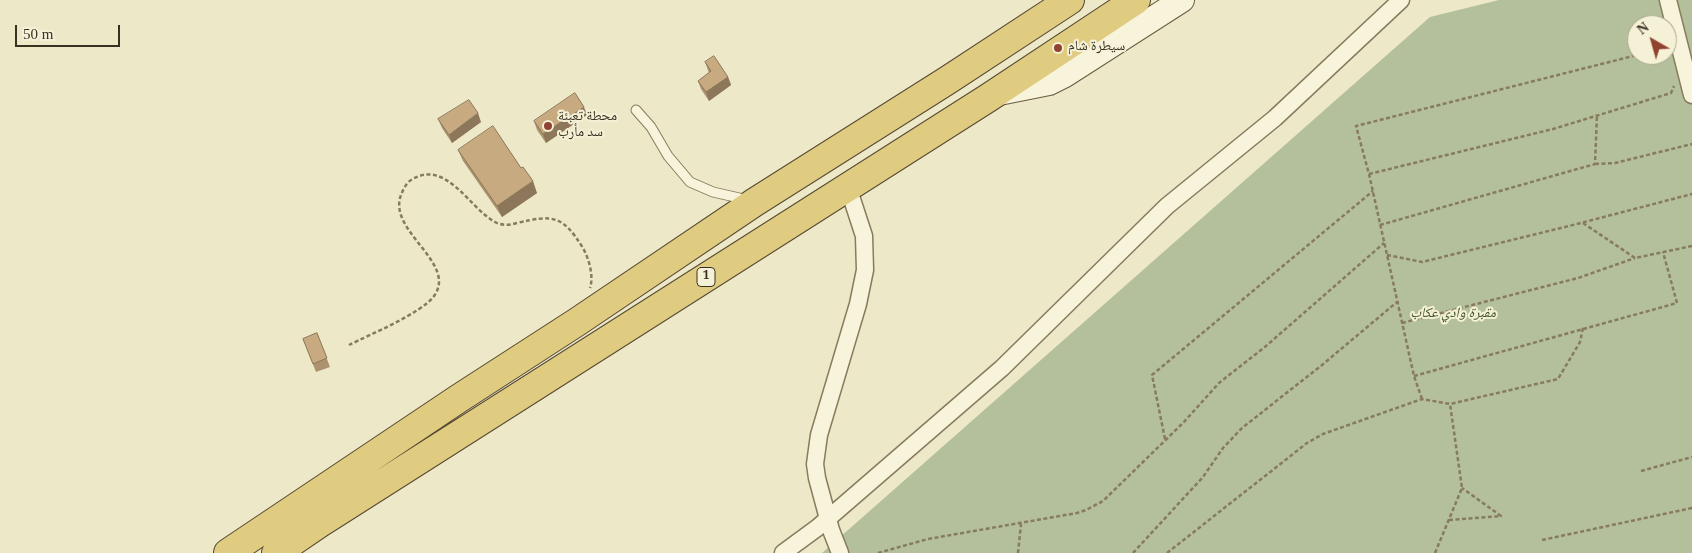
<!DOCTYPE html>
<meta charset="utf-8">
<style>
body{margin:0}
#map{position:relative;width:1692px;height:553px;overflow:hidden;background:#ece8c8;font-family:Georgia,serif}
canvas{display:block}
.north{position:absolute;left:1627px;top:15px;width:50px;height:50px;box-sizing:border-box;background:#f4f1d7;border:1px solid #a9a48e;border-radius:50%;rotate:322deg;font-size:14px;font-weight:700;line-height:20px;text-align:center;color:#383021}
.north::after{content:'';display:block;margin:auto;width:18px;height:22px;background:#924231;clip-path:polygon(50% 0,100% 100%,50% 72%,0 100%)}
.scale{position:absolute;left:15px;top:25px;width:105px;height:22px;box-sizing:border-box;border:2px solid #383021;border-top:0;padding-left:6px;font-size:15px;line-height:18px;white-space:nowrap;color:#383021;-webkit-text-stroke:4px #f4f1d7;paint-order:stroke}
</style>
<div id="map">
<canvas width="1692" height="553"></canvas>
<div class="north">N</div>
<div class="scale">50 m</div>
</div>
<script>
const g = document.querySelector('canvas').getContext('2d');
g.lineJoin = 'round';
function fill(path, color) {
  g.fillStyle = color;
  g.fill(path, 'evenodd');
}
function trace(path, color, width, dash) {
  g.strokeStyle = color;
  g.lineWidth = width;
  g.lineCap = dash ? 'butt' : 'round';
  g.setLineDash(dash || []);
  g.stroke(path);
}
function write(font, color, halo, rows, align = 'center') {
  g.font = font + ' Georgia,"Noto Naskh Arabic",serif';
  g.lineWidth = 4;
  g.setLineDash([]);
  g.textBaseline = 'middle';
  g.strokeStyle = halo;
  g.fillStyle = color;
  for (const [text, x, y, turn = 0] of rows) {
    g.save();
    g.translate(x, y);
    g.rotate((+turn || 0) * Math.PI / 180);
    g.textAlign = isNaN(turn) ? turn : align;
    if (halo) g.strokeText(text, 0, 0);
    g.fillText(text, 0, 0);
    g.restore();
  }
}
const cemetery = new Path2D(`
 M 1499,0 L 1692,0 L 1692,553 L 822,553 L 1430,17 ZM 1637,25 L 1667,25 L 1667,55 L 1637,55 Z`);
const path = new Path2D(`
 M 1595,164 L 1615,163 L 1692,144
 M 1369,174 L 1553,129 L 1671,93 L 1674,86
 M 1583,223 L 1635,258 L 1692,246
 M 1380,225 L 1595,164 L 1597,115
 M 1387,255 L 1422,262 L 1569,226 L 1692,194
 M 1402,323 L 1578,278 L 1635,258
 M 349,345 C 369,335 422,313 434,296 C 458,263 387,231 401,195 C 403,190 406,183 411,180 C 446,158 469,208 495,222 C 502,226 510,225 517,223 C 554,214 563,216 583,248 C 589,259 594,276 590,288
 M 1414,376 L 1677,303 L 1663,252
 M 1422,399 L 1414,376 L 1369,174 L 1356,126 L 1637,55
 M 1165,439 L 1152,375 L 1373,191
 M 1641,471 L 1692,457
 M 1449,520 L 1501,516 L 1462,488
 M 1542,540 L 1692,508
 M 878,553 L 928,539 L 1077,513 L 1086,510 L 1103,501 L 1183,423 L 1219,383 L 1266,346 L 1384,243
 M 1018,553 L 1021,524
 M 1133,553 L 1203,477 L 1223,448 L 1242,428 L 1322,365 L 1397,302
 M 1167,553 L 1307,443 L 1323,434 L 1422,399 L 1450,404 L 1558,379 L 1580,342 L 1583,328
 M 1435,553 L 1462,488 L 1450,404`);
const service = new Path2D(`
 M 636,110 L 651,127 L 668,156 L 690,182 L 713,192 L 748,200`);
const minor = new Path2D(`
 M 1668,0 L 1692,95
 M 783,553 L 817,528 L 1002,368 L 1167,206 L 1275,118 L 1401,0
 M 840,553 L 831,530 L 817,478 L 815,464 L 819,435 L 858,304 L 865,270 L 864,236 L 848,187`);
const secondary = new Path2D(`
 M 999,93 L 1049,83 L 1065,75 L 1182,0`);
const trunk = new Path2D(`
 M 228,553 L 458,399 L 577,322 L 755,202 L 948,80 L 1070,0
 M 276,553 L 320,523 L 988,98 L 1136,0`);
const wall = new Path2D(`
 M 705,62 L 728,77 L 731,85 L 709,101 L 701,89 L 698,81 L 709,73 Z
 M 587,115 L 546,143 L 537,130 L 534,121 Z
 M 438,119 L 481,122 L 452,143 L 442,128 Z
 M 458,150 L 537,193 L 502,217 L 463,161 Z
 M 317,333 L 330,367 L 316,372 L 303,339 Z`);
const shadedWall = new Path2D(`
 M 728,77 L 731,85 L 709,101 L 706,92 Z
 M 584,107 L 587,115 L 546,143 L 543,134 Z
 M 478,113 L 481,122 L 452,143 L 449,135 Z
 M 533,181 L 537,193 L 502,217 L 497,206 Z`);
const building = new Path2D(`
 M 714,56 L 728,77 L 706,92 L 698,81 L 711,71 L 705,62 Z
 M 575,93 L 584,107 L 543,134 L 534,121 Z
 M 469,100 L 478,113 L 449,135 L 438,119 Z
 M 493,126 L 521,168 L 523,167 L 533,181 L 497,206 L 458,150 Z
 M 317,333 L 327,358 L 313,364 L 303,339 Z`);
const markers = [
 [1058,48,5,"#924231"],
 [548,126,5,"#924231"]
];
const shields = [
 [706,277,18]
];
const shieldNames = [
 ["1",706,277]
];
const poiNames = [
 ["سيطرة شام",1068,48],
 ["محطة تعبئة",558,118],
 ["سد مأرب",558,134]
];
const parkNames = [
 ["مقبرة وادي عكاب",1453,315]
];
fill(cemetery, '#b4bf9b');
trace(service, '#877b5e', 11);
trace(minor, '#877b5e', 19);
trace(secondary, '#695c41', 26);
trace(trunk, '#554832', 30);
trace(path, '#877b5e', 2.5, [4, 2.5]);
trace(service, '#f7f4db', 9);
trace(minor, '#f7f4db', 16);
trace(secondary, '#f7f4db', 24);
trace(trunk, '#e0cc81', 28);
fill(wall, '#ac926e');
fill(shadedWall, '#8c775a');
fill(building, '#c8aa80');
trace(building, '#8c775a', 1);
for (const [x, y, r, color] of markers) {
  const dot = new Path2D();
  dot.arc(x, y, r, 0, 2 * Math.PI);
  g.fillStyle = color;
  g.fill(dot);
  trace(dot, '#f4f1d7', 2);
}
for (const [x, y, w] of shields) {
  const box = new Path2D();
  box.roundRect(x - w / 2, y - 9.5, w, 19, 4);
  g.fillStyle = '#f4f1d7';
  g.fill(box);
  trace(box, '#383021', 1);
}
write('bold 12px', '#383021', null, shieldNames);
write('14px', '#383021', '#f4f1d7', poiNames, 'left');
write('italic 14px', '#415328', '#f4f1d7', parkNames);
</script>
